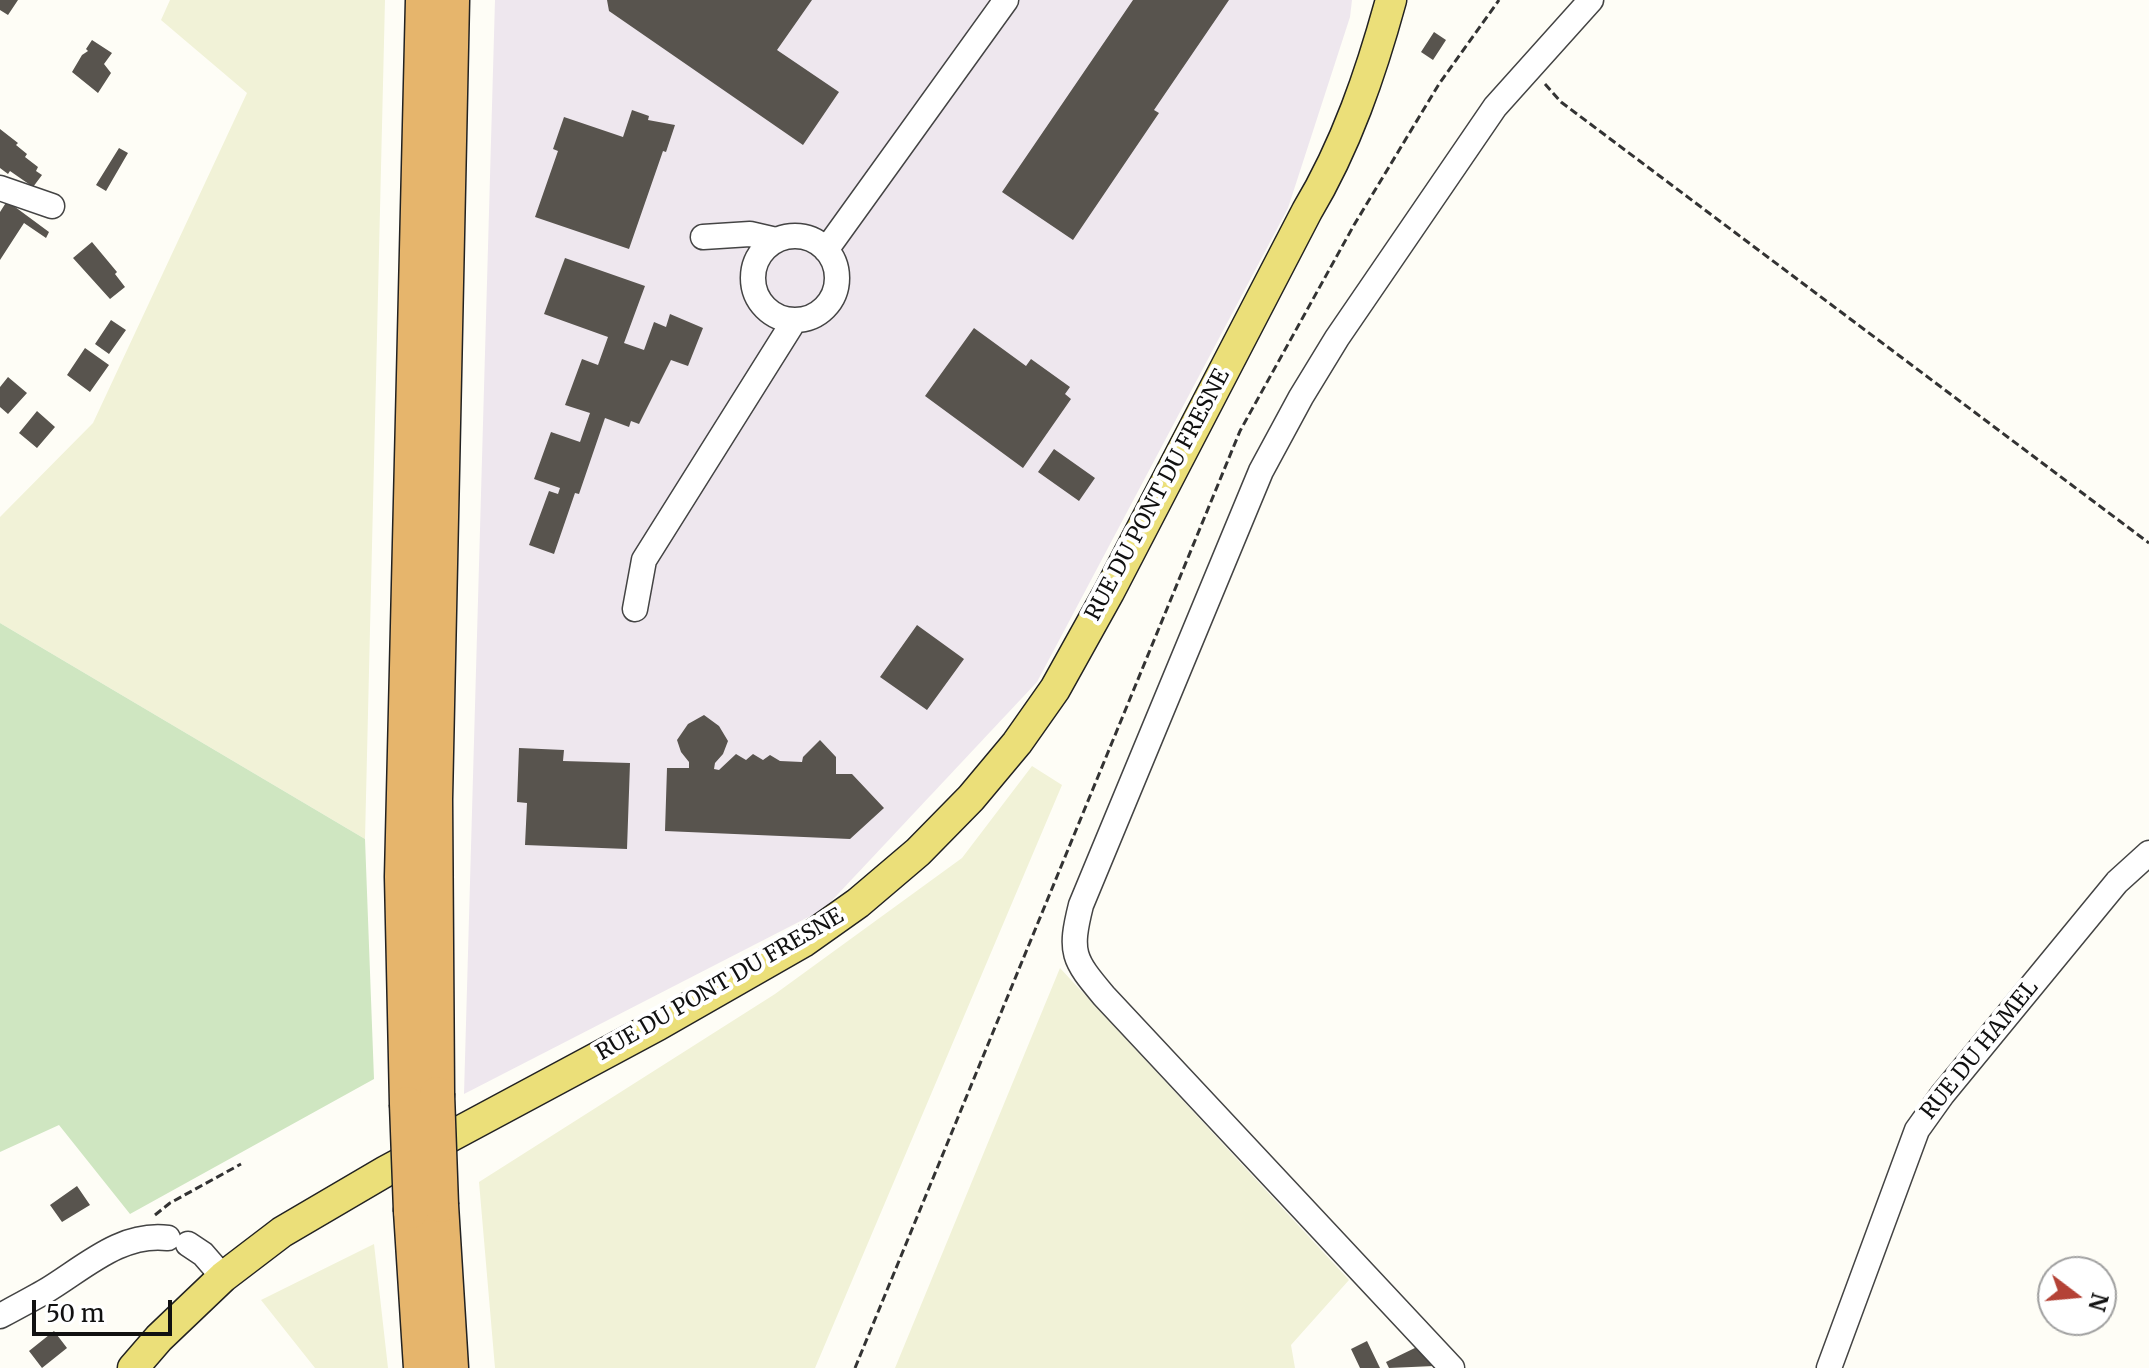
<!DOCTYPE html>
<style>
body{margin:0}
#map{position:relative;width:2149px;height:1368px;overflow:hidden;background:#fefdf6;font-family:Merriweather,serif}
canvas{display:block}
.north{position:absolute;left:2037px;top:1256px;width:80px;height:80px;box-sizing:border-box;background:#fff;border:2px solid #a0a0a0;border-radius:50%;rotate:106deg;font-size:22px;font-weight:700;line-height:32px;text-align:center;color:#111}
.north::after{content:'';display:block;margin:auto;width:28px;height:36px;background:#b44236;clip-path:polygon(50% 0,100% 100%,50% 72%,0 100%)}
.scale{position:absolute;left:32px;top:1300px;width:140px;height:36px;box-sizing:border-box;border:4px solid #111;border-top:0;padding-left:10px;font-size:24px;line-height:28px;white-space:nowrap;color:#111;-webkit-text-stroke:6px #fff;paint-order:stroke}
</style>
<div id="map">
<canvas width="2149" height="1368"></canvas>
<div class="north">N</div>
<div class="scale">50 m</div>
</div>
<script>
const g = document.querySelector('canvas').getContext('2d');
g.lineJoin = 'round';
function fill(path, color) {
  g.fillStyle = color;
  g.fill(path, 'evenodd');
}
function trace(path, color, width, dash) {
  g.strokeStyle = color;
  g.lineWidth = width;
  g.lineCap = dash ? 'butt' : 'round';
  g.setLineDash(dash || []);
  g.stroke(path);
}
function write(font, color, halo, rows, align = 'center') {
  g.font = font + ' Merriweather,serif';
  g.lineWidth = 8;
  g.setLineDash([]);
  g.textBaseline = 'middle';
  g.strokeStyle = halo;
  g.fillStyle = color;
  for (const [text, x, y, turn = 0] of rows) {
    g.save();
    g.translate(x, y);
    g.rotate((+turn || 0) * Math.PI / 180);
    g.textAlign = isNaN(turn) ? turn : align;
    if (halo) g.strokeText(text, 0, 0);
    g.fillText(text, 0, 0);
    g.restore();
  }
}
const industrial = new Path2D(`
 M 495,0 L 1352,0 L 1350,17 L 1288,208 L 1037,682 L 824,909 L 464,1094 Z`);
const farmland = new Path2D(`
 M 170,0 L 385,0 L 365,839 L 0,623 L 0,517 L 93,423 L 247,93 L 161,20 Z
 M 1032,766 L 1062,785 L 815,1368 L 495,1368 L 479,1182 L 775,994 L 962,858 Z
 M 1060,968 L 1349,1280 L 1291,1345 L 1295,1368 L 895,1368 Z
 M 374,1244 L 388,1368 L 315,1368 L 261,1300 Z`);
const green = new Path2D(`
 M 0,623 L 365,839 L 374,1079 L 130,1214 L 59,1125 L 0,1152 Z`);
const building = new Path2D(`
 M 0,0 L 18,0 L 8,15 L 0,10 Z
 M 607,0 L 812,0 L 777,50 L 839,92 L 803,145 L 609,11 Z
 M 1133,0 L 1229,0 L 1154,110 L 1159,113 L 1073,240 L 1002,192 Z
 M 1434,32 L 1446,40 L 1433,60 L 1421,52 Z
 M 92,40 L 112,53 L 104,64 L 111,73 L 98,93 L 72,72 L 82,55 L 88,51 L 86,49 Z
 M 632,110 L 649,116 L 648,120 L 675,125 L 666,152 L 663,151 L 629,249 L 535,217 L 558,151 L 553,149 L 564,117 L 623,137 Z
 M 0,129 L 18,143 L 16,145 L 27,154 L 25,157 L 38,167 L 36,171 L 42,175 L 33,187 L 10,171 L 8,174 L 0,168 Z
 M 119,148 L 128,153 L 106,191 L 96,185 Z
 M 7,201 L 49,232 L 46,238 L 24,223 L 0,260 L 0,212 Z
 M 92,242 L 117,272 L 115,274 L 125,287 L 110,299 L 73,258 Z
 M 565,258 L 645,286 L 624,343 L 644,350 L 654,322 L 666,327 L 670,314 L 703,328 L 688,366 L 671,360 L 639,424 L 631,421 L 629,427 L 605,418 L 579,494 L 575,493 L 554,554 L 529,545 L 549,491 L 558,494 L 560,488 L 534,479 L 551,432 L 580,442 L 590,413 L 565,405 L 582,359 L 598,365 L 608,337 L 544,314 Z
 M 111,320 L 126,330 L 109,354 L 95,344 Z
 M 974,328 L 1026,366 L 1031,359 L 1070,387 L 1065,394 L 1071,399 L 1023,468 L 925,396 Z
 M 85,348 L 109,365 L 90,392 L 67,375 Z
 M 8,377 L 27,393 L 8,414 L 0,407 L 0,387 Z
 M 37,411 L 55,427 L 37,448 L 19,433 Z
 M 1054,449 L 1095,478 L 1079,501 L 1038,472 Z
 M 917,625 L 964,659 L 927,710 L 880,677 Z
 M 704,715 L 719,726 L 728,741 L 723,754 L 715,763 L 714,769 L 719,770 L 736,754 L 746,760 L 753,754 L 763,760 L 770,755 L 780,761 L 802,762 L 803,757 L 820,740 L 836,757 L 836,774 L 852,774 L 884,808 L 850,839 L 665,831 L 667,768 L 689,768 L 689,762 L 681,752 L 677,740 L 688,724 Z
 M 519,748 L 564,750 L 563,761 L 630,763 L 627,849 L 525,845 L 527,803 L 517,802 Z
 M 77,1186 L 90,1205 L 62,1222 L 50,1205 Z
 M 54,1331 L 67,1348 L 42,1368 L 29,1351 Z
 M 1367,1341 L 1380,1368 L 1360,1368 L 1351,1349 Z
 M 1419,1346 L 1434,1366 L 1389,1368 L 1386,1362 Z`);
const path = new Path2D(`
 M 1545,84 L 1561,102 L 2149,543
 M 155,1215 L 170,1203 L 241,1164
 M 855,1368 L 1240,431 L 1354,225 L 1439,84 L 1499,0`);
const minor = new Path2D(`
 M 0,188 L 52,206
 M753 278a42 42 0 1 1 84 0a42 42 0 1 1-84 0Z
 M 703,237 L 750,234 L 776,240
 M 826,250 L 1006,0
 M 635,609 L 644,560 L 794,321
 M 188,1244 L 203,1254 L 223,1277
 M 0,1316 C 15,1308 30,1300 44,1292 C 83,1269 120,1232 168,1238
 M 1452,1368 L 1104,996 C 1073,959 1069,953 1081,905 L 1261,471 L 1301,397 L 1337,338 L 1495,107 L 1591,0
 M 1829,1368 L 1917,1130 L 1942,1095 L 2117,882 L 2149,853`);
const major = new Path2D(`
 M 133,1368 L 159,1338 L 223,1277 L 282,1232 L 386,1171 L 658,1025 L 803,942 L 858,903 L 918,852 L 971,798 L 1017,743 L 1055,689 L 1109,592 L 1307,211 C 1346,146 1371,73 1391,0`);
const highway = new Path2D(`
 M 437,1094 L 435,799 L 452,0
 M 407,1104 L 402,877 L 423,0
 M 441,1205 L 451,1368
 M 411,1211 L 421,1368`);
const highwayBridge = new Path2D(`
 M 437,1094 L 441,1205
 M 407,1104 L 411,1211`);
const streetNames = [
 ["RUE DU PONT DU FRESNE",1158,495,-62],
 ["RUE DU PONT DU FRESNE",720,985,-30],
 ["RUE DU HAMEL",1980,1050,-51]
];
fill(industrial, '#eee7ee');
fill(farmland, '#f1f2d7');
fill(green, '#cfe6c1');
fill(building, '#58544e');
trace(minor, '#444', 27);
trace(major, '#222', 33);
trace(highway, '#222', 37);
trace(path, '#333', 3, [8, 4]);
trace(minor, '#fff', 24);
trace(major, '#ebdf79', 30);
trace(highway, '#e6b56c', 34);
trace(highwayBridge, '#222', 37, []);
trace(highwayBridge, '#e6b56c', 34);
write('22px', '#111', '#fff', streetNames);
</script>
